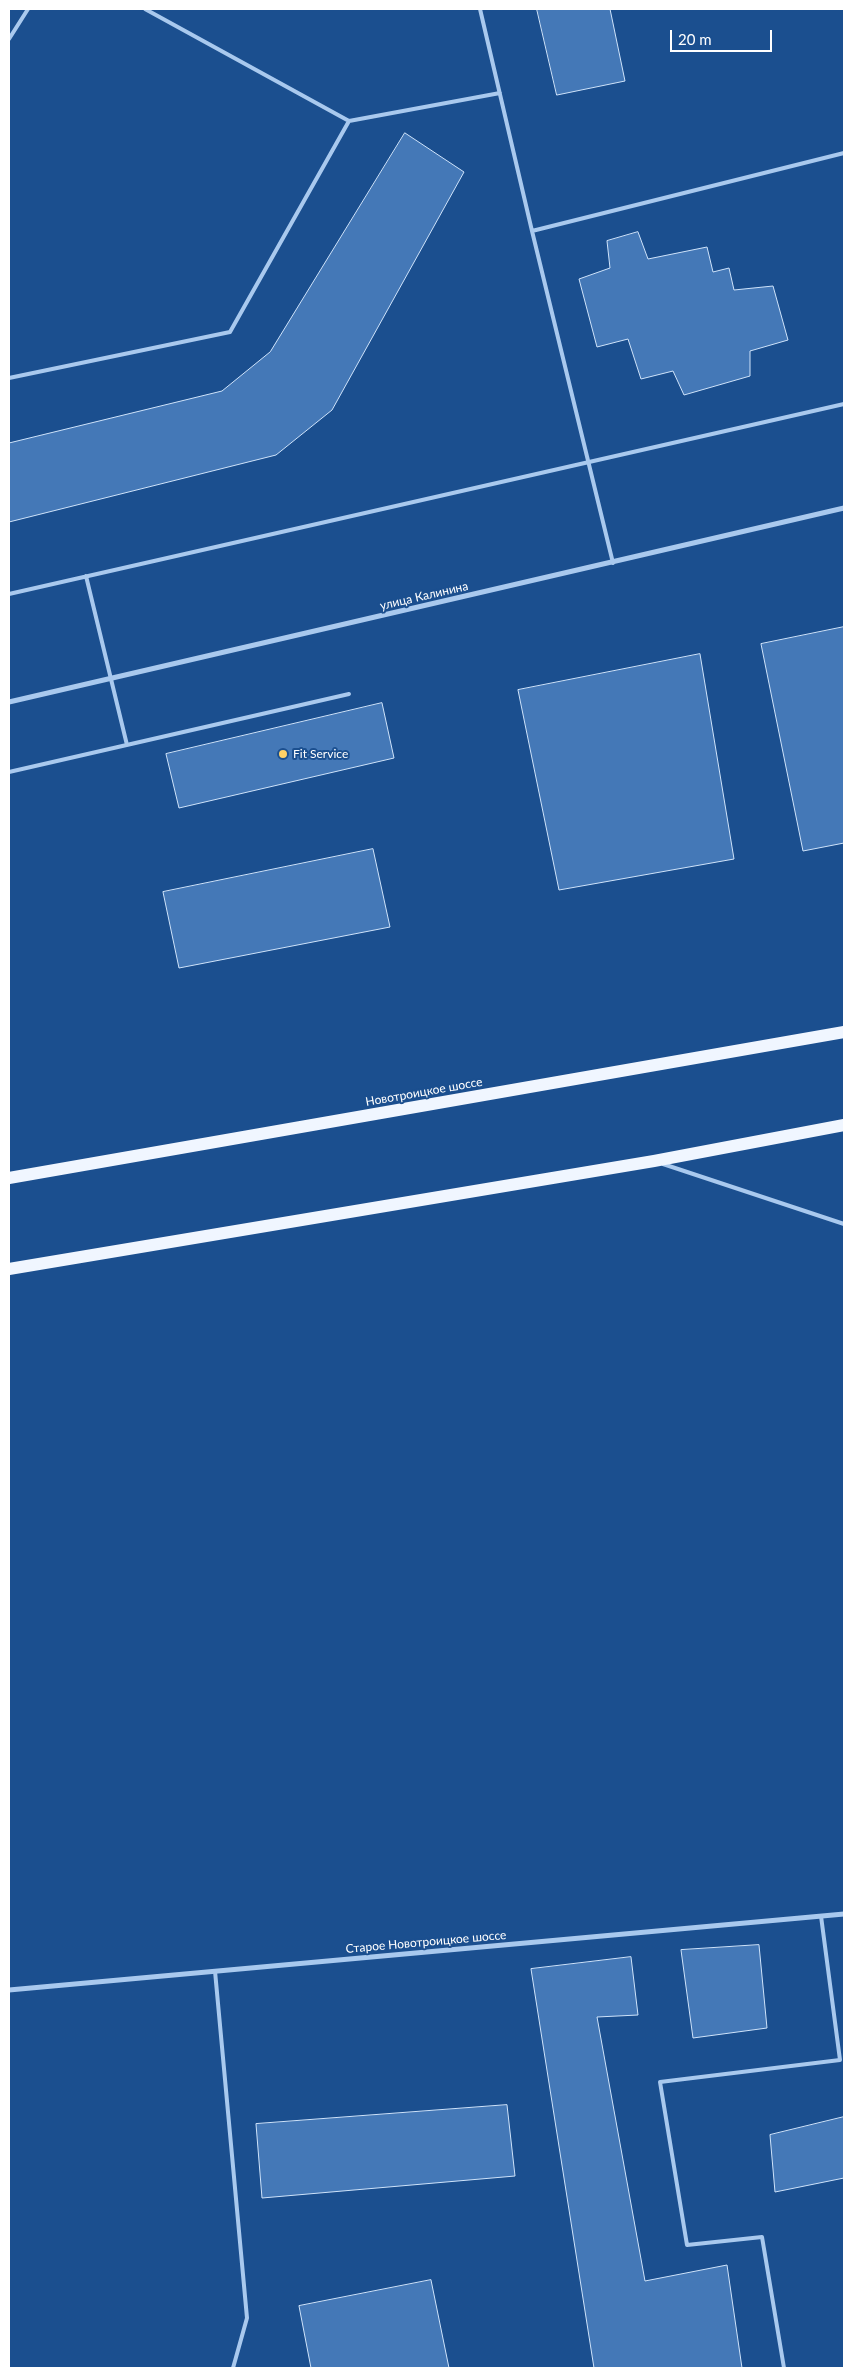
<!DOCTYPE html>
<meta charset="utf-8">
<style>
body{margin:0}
#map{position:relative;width:853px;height:2377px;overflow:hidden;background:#1b4f8f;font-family:Lato,sans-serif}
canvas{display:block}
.frame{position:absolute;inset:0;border:10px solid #fff;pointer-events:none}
.scale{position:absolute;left:670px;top:30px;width:102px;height:22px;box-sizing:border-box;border:2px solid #fff;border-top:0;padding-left:6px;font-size:15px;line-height:18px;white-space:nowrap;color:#fff;-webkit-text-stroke:4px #1b4f8f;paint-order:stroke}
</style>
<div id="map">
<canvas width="853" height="2377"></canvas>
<div class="frame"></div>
<div class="scale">20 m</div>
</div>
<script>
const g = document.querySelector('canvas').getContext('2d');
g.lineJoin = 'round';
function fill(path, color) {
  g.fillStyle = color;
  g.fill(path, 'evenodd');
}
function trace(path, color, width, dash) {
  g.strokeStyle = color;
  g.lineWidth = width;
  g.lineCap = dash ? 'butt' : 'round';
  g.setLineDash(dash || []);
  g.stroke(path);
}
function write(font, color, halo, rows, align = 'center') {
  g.font = font + ' Lato,sans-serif';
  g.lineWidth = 4;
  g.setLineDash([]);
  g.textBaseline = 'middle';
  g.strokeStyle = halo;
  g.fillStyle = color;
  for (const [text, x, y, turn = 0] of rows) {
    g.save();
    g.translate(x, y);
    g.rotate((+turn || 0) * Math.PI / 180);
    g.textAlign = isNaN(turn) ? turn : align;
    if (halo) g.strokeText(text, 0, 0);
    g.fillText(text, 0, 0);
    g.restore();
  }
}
const building = new Path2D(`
 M 537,9 L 610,9 L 625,81 L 557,95 Z
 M 405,133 L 464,172 L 332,410 L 276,455 L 9,522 L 9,443 L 222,391 L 270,352 Z
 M 638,232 L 648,259 L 707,247 L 713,272 L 729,268 L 734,290 L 773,286 L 788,340 L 750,351 L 750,376 L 684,395 L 673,371 L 641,379 L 628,339 L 597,347 L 579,279 L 610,268 L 607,241 Z
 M 844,627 L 844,843 L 803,851 L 761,644 Z
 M 700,654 L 734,859 L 559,890 L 518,690 Z
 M 382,703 L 394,758 L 179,808 L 166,754 Z
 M 373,849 L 390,927 L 179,968 L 163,892 Z
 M 759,1945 L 767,2028 L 693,2038 L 681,1950 Z
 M 631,1957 L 638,2015 L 597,2017 L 645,2281 L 727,2265 L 742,2368 L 594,2368 L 531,1969 Z
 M 507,2105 L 515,2176 L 262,2198 L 256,2124 Z
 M 844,2117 L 844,2178 L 775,2192 L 770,2135 Z
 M 431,2280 L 449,2368 L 311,2368 L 299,2306 Z`);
const lane = new Path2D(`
 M 145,9 L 349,121
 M 480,9 L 532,231 L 613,563
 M 9,39 L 28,9
 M 532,231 L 844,153
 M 9,378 L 230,332 L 349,121 L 500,93
 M 86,576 L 127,745
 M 9,594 L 844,404
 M 9,772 L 349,694
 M 663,1164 L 844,1224
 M 215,1971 L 247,2318 L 233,2368
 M 784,2368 L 762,2237 L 687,2245 L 660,2082 L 840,2060 L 821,1916`);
const street = new Path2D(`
 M 9,702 L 844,508
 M 9,1990 L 844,1914`);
const primary = new Path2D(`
 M 9,1178 L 844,1032
 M 9,1269 L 654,1161 L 844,1125`);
const markers = [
 [283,754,5,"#ffd166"]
];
const streetNames = [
 ["улица Калинина",424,596,-13],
 ["Новотроицкое шоссе",424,1092,-10],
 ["Старое Новотроицкое шоссе",426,1942,-5]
];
const poiNames = [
 ["Fit Service",293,754]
];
fill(building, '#4478b7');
trace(building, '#cfe3fa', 1);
trace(lane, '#a9c9ee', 4);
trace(street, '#a9c9ee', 5);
trace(primary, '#f0f6ff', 12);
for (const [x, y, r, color] of markers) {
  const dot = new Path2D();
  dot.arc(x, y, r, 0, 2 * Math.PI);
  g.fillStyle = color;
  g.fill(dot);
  trace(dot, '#1b4f8f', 2);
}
write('12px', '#fff', '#1b4f8f', streetNames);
write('12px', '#fff', '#1b4f8f', poiNames, 'left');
</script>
